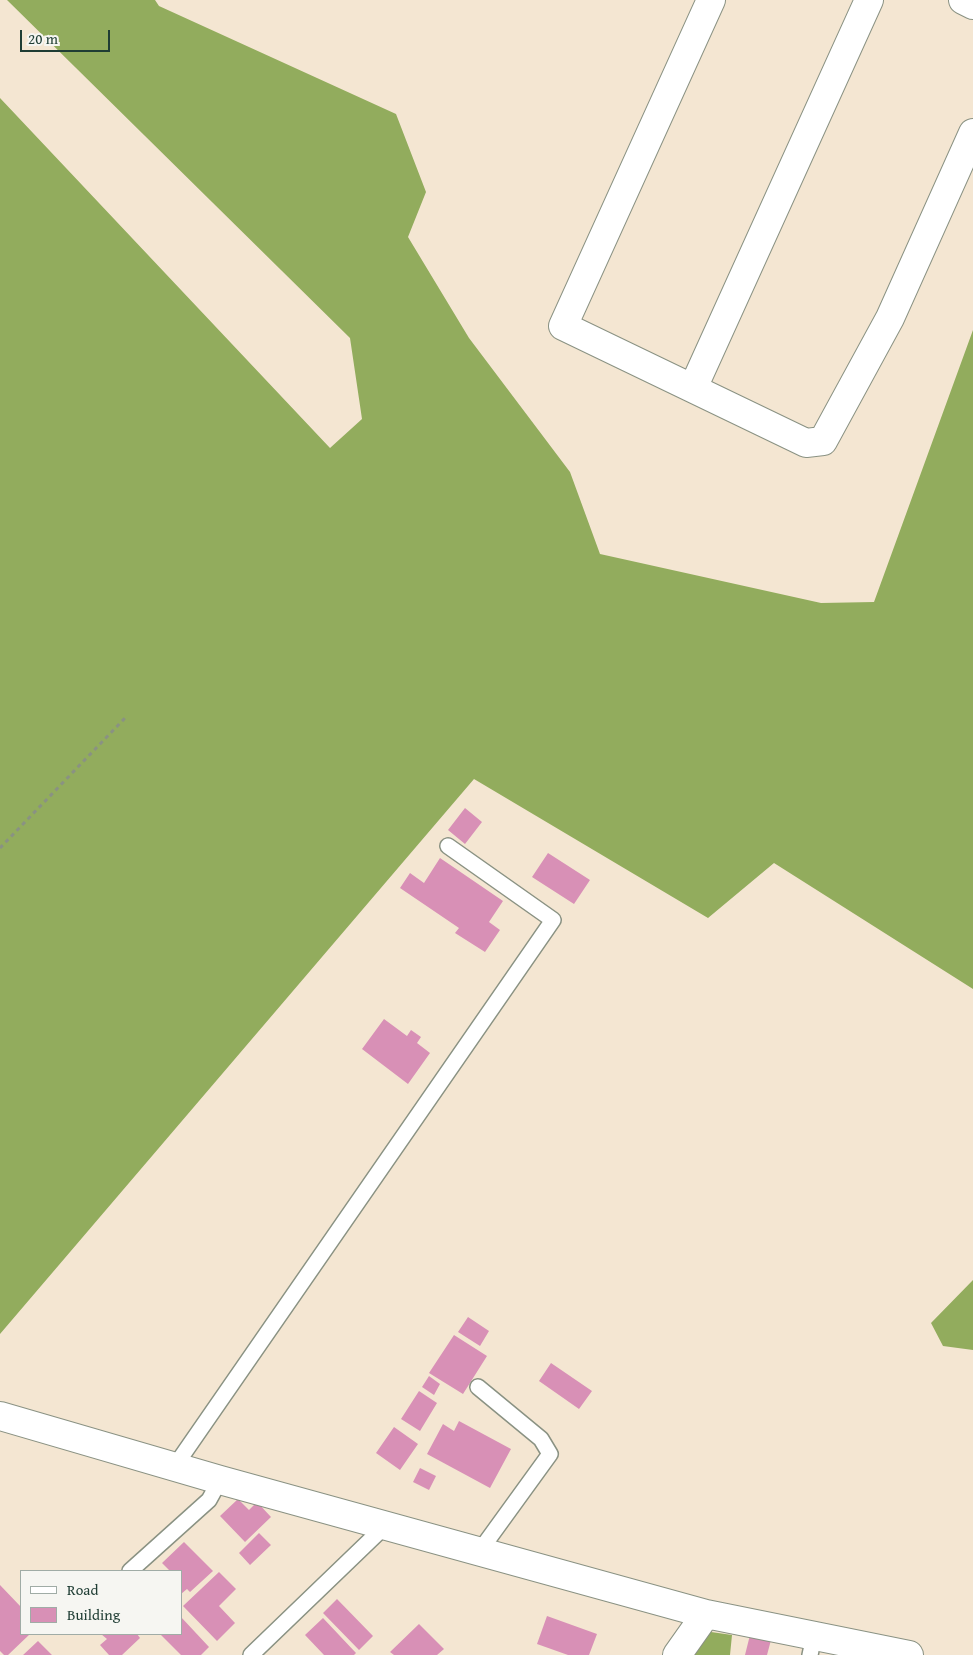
<!DOCTYPE html>
<style>
body{margin:0}
#map{position:relative;width:973px;height:1655px;overflow:hidden;background:#f4e6d2;font-family:"Gentium Book Plus",serif}
canvas{display:block}
.legend{position:absolute;left:20px;top:1570px;width:162px;height:65px;box-sizing:border-box;background:#f6f6f2;border:1px solid #a0aca6;margin:0;padding:6px 9px;list-style:none;font-size:15px;color:#1f3d34}
.legend li{display:flex;align-items:center;gap:10px;height:25px}
.legend b{width:25px;border:1px solid #a0aca6}
.scale{position:absolute;left:20px;top:30px;width:90px;height:22px;box-sizing:border-box;border:2px solid #1f3d34;border-top:0;padding-left:6px;font-size:15px;line-height:18px;white-space:nowrap;color:#1f3d34;-webkit-text-stroke:4px #f6f6f2;paint-order:stroke}
</style>
<div id="map">
<canvas width="973" height="1655"></canvas>
<ul class="legend">
<li><b style="height:6px;background:#fff"></b>Road</li>
<li><b style="height:14px;background:#d890b6"></b>Building</li>
</ul>
<div class="scale">20 m</div>
</div>
<script>
const g = document.querySelector('canvas').getContext('2d');
g.lineJoin = 'round';
function fill(path, color) {
  g.fillStyle = color;
  g.fill(path, 'evenodd');
}
function trace(path, color, width, dash) {
  g.strokeStyle = color;
  g.lineWidth = width;
  g.lineCap = dash ? 'butt' : 'round';
  g.setLineDash(dash || []);
  g.stroke(path);
}
const forest = new Path2D(`
 M 7,0 L 155,0 L 159,6 L 396,114 L 426,192 L 408,237 L 469,338 L 570,472 L 600,554 L 821,603 L 874,602 L 973,330 L 973,989 L 774,863 L 708,918 L 474,779 L 0,1334 L 0,98 L 330,448 L 362,419 L 350,338 Z
 M 973,1280 L 973,1350 L 943,1346 L 931,1323 Z
 M 711,1632 L 732,1635 L 730,1655 L 692,1655 Z`);
const building = new Path2D(`
 M 465,808 L 482,822 L 465,844 L 448,830 Z
 M 548,853 L 590,880 L 574,904 L 532,877 Z
 M 440,858 L 503,901 L 489,922 L 500,930 L 485,952 L 455,933 L 459,928 L 400,888 L 410,873 L 424,883 Z
 M 384,1019 L 407,1036 L 411,1030 L 421,1037 L 417,1043 L 430,1053 L 408,1084 L 362,1049 Z
 M 468,1317 L 489,1331 L 480,1346 L 458,1332 Z
 M 454,1335 L 487,1356 L 463,1394 L 429,1373 Z
 M 551,1363 L 592,1391 L 579,1409 L 539,1381 Z
 M 429,1376 L 440,1384 L 434,1395 L 422,1387 Z
 M 419,1391 L 437,1403 L 420,1431 L 401,1419 Z
 M 459,1421 L 511,1449 L 490,1488 L 427,1454 L 443,1424 L 454,1431 Z
 M 394,1427 L 418,1444 L 400,1470 L 376,1453 Z
 M 420,1468 L 436,1476 L 429,1490 L 413,1482 Z
 M 238,1499 L 249,1510 L 257,1502 L 271,1517 L 245,1542 L 220,1516 Z
 M 259,1533 L 271,1545 L 250,1565 L 239,1553 Z
 M 184,1542 L 213,1571 L 190,1592 L 187,1589 L 181,1594 L 181,1571 L 170,1571 L 162,1563 Z
 M 219,1572 L 236,1589 L 219,1606 L 235,1623 L 217,1641 L 183,1606 Z
 M 0,1585 L 21,1607 L 21,1634 L 30,1634 L 8,1655 L 4,1655 L 0,1651 Z
 M 337,1599 L 373,1636 L 359,1650 L 323,1613 Z
 M 547,1616 L 597,1634 L 589,1655 L 568,1655 L 537,1644 Z
 M 181,1617 L 209,1647 L 201,1655 L 181,1655 L 160,1634 L 181,1634 Z
 M 323,1618 L 356,1653 L 354,1655 L 324,1655 L 305,1635 Z
 M 419,1624 L 444,1649 L 437,1655 L 394,1655 L 390,1652 Z
 M 101,1634 L 137,1634 L 140,1638 L 122,1655 L 109,1655 L 100,1645 L 107,1639 Z
 M 750,1635 L 771,1640 L 767,1655 L 745,1655 Z
 M 38,1641 L 52,1655 L 23,1655 Z`);
const path = new Path2D(`
 M 0,848 L 126,717`);
const lane = new Path2D(`
 M 478,1387 L 541,1439 L 550,1454 L 479,1552
 M 175,1466 L 553,920 L 448,846
 M 130,1571 L 209,1500 L 220,1480
 M 251,1655 L 385,1526
 M 810,1655 L 814,1636`);
const street = new Path2D(`
 M 711,0 L 563,326 L 806,443 L 823,441 L 890,318 L 973,133
 M 963,0 L 973,5
 M 693,388 L 869,0
 M 0,1416 L 220,1480 L 706,1614 L 909,1655
 M 677,1655 L 706,1614`);
fill(forest, '#92ac5d');
fill(building, '#d890b6');
trace(lane, '#8a9283', 18);
trace(street, '#8a9283', 30);
trace(path, '#8a9283', 3, [4, 4]);
trace(lane, '#fff', 15);
trace(street, '#fff', 28);
</script>
